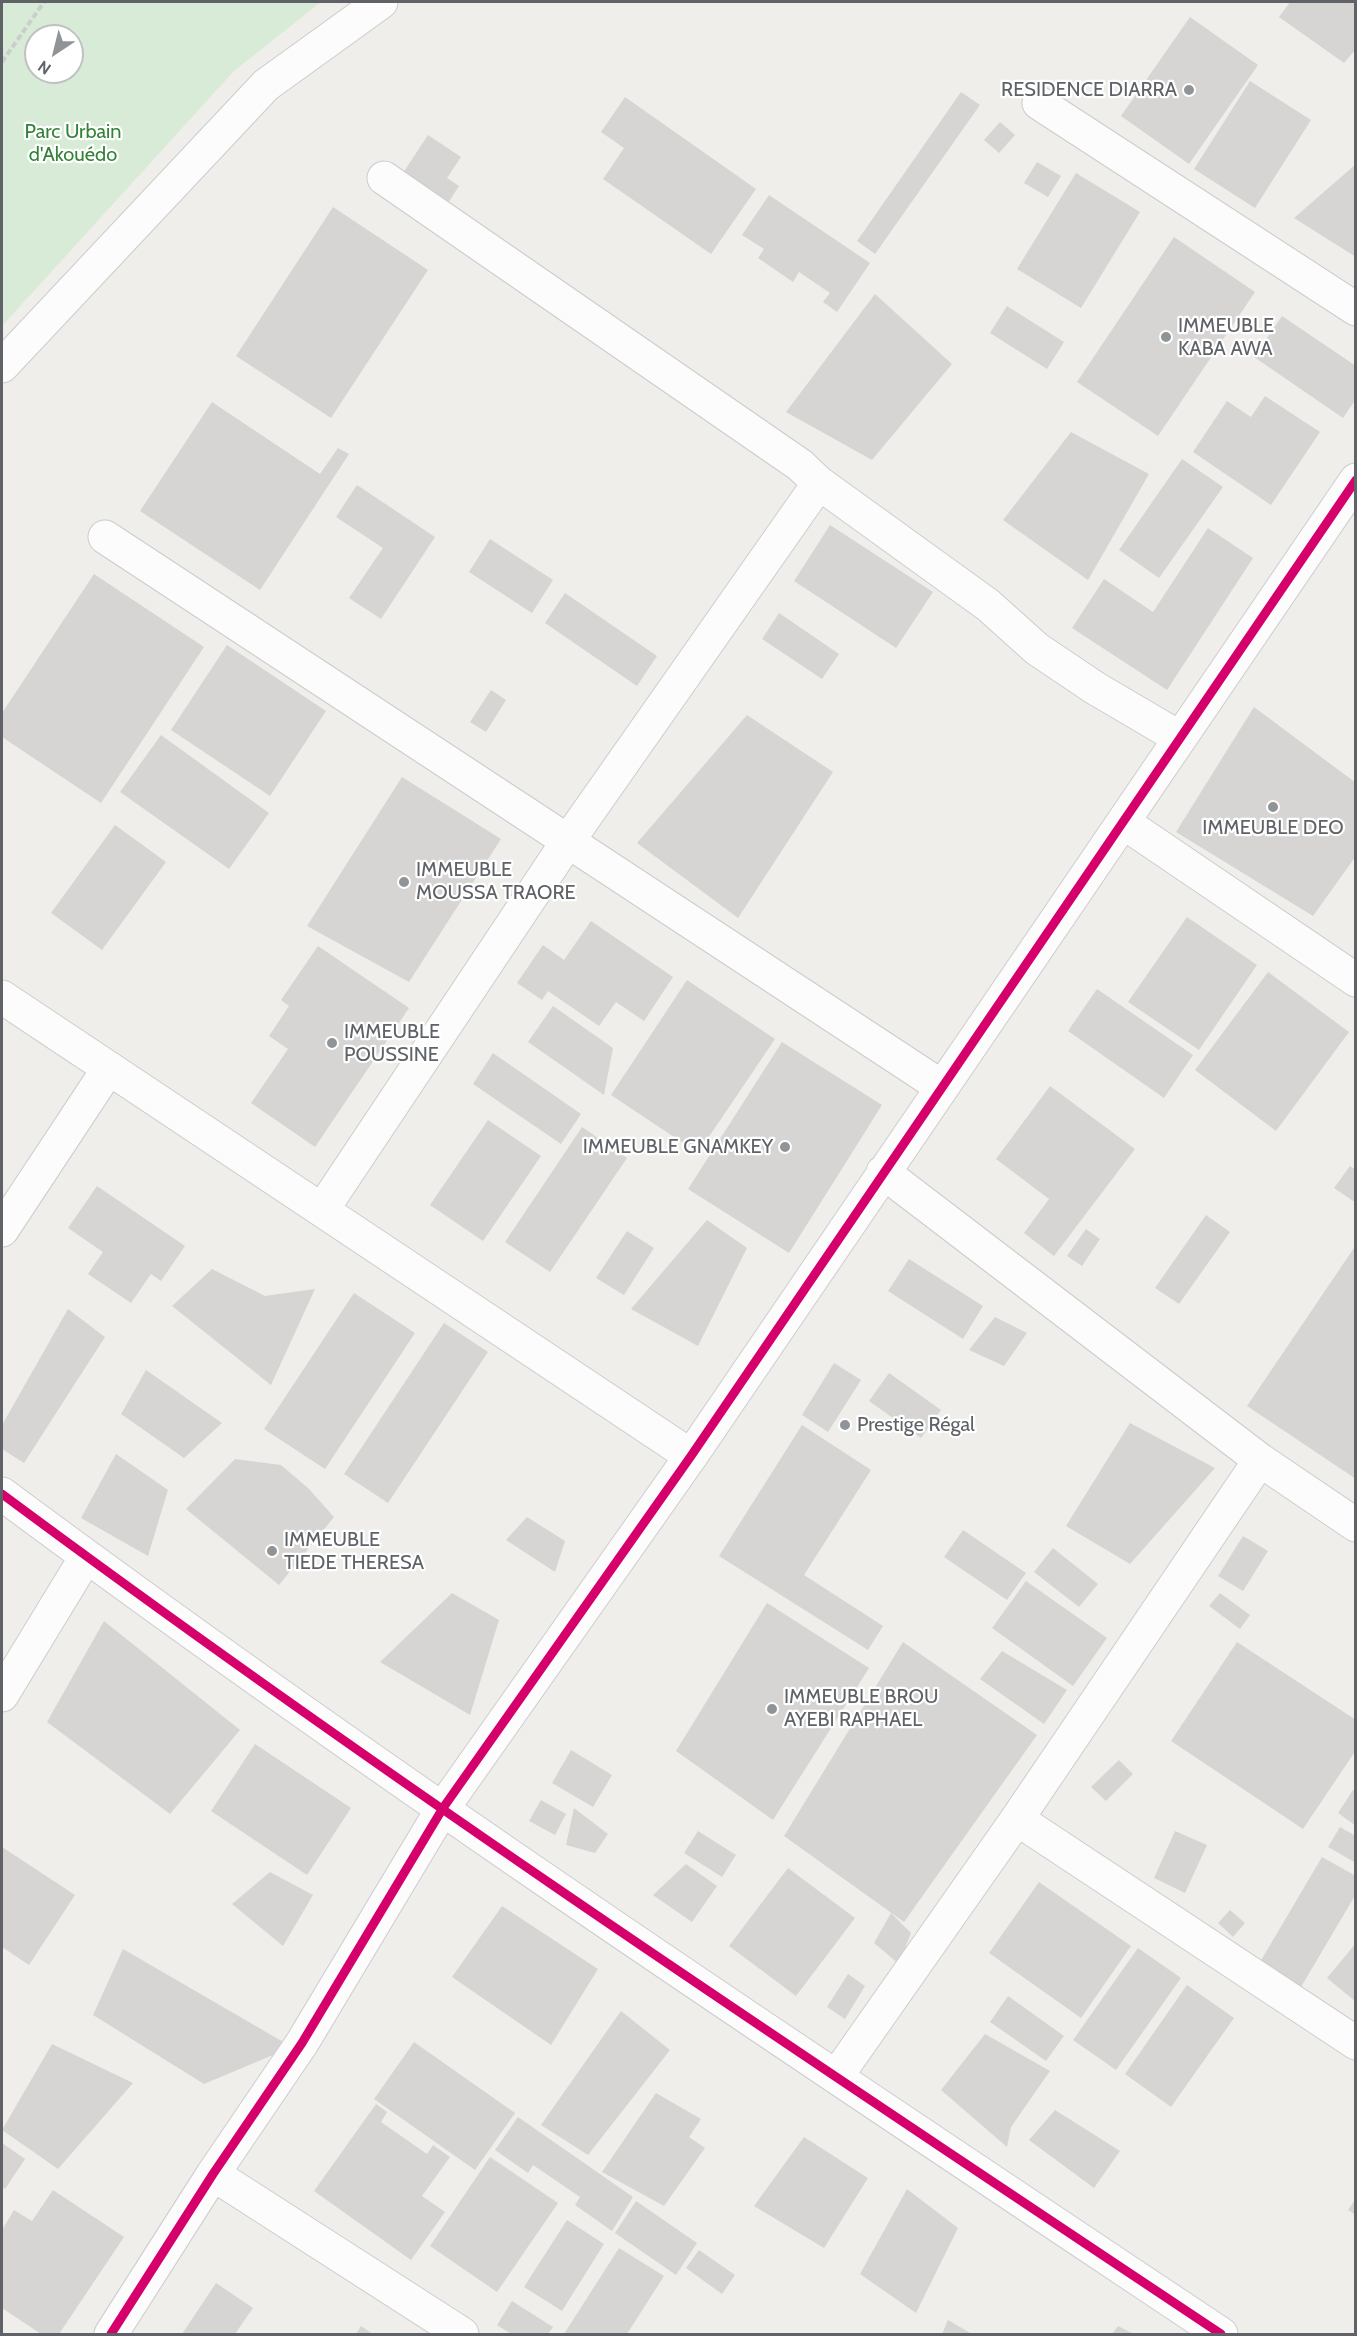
<!DOCTYPE html>
<meta charset="utf-8">
<style>
body{margin:0}
#map{position:relative;width:1357px;height:2336px;overflow:hidden;background:#efeeea;font-family:Cabin,sans-serif}
canvas{display:block}
.frame{position:absolute;inset:0;border:3px solid #5f6368;pointer-events:none}
.north{position:absolute;left:24px;top:24px;width:60px;height:60px;box-sizing:border-box;background:#fff;border:2px solid #bfc1c3;border-radius:50%;rotate:215deg;font-size:16px;font-weight:700;line-height:24px;text-align:center;color:#5f6368}
.north::after{content:'';display:block;margin:auto;width:21px;height:27px;background:#919496;clip-path:polygon(50% 0,100% 100%,50% 72%,0 100%)}
</style>
<div id="map">
<canvas width="1357" height="2336"></canvas>
<div class="frame"></div>
<div class="north">N</div>
</div>
<script>
const g = document.querySelector('canvas').getContext('2d');
g.lineJoin = 'round';
function fill(path, color) {
  g.fillStyle = color;
  g.fill(path, 'evenodd');
}
function trace(path, color, width, dash) {
  g.strokeStyle = color;
  g.lineWidth = width;
  g.lineCap = dash ? 'butt' : 'round';
  g.setLineDash(dash || []);
  g.stroke(path);
}
function write(font, color, halo, rows, align = 'center') {
  g.font = font + ' Cabin,sans-serif';
  g.lineWidth = 4.5;
  g.setLineDash([]);
  g.textBaseline = 'middle';
  g.strokeStyle = halo;
  g.fillStyle = color;
  for (const [text, x, y, turn = 0] of rows) {
    g.save();
    g.translate(x, y);
    g.rotate((+turn || 0) * Math.PI / 180);
    g.textAlign = isNaN(turn) ? turn : align;
    if (halo) g.strokeText(text, 0, 0);
    g.fillText(text, 0, 0);
    g.restore();
  }
}
const green = new Path2D(`
 M 2,2 L 321,2 L 234,71 L 2,326 ZM 36,36 L 72,36 L 72,72 L 36,72 Z`);
const building = new Path2D(`
 M 1290,2 L 1356,2 L 1356,49 L 1344,63 L 1279,17 Z
 M 1190,17 L 1258,65 L 1189,164 L 1121,116 Z
 M 1250,81 L 1311,120 L 1255,208 L 1194,169 Z
 M 961,92 L 980,105 L 875,254 L 857,241 Z
 M 625,97 L 756,189 L 711,254 L 603,179 L 624,148 L 601,132 Z
 M 1000,122 L 1015,135 L 999,153 L 984,140 Z
 M 428,135 L 461,157 L 447,178 L 459,186 L 448,203 L 403,173 Z
 M 1037,162 L 1061,176 L 1048,197 L 1024,183 Z
 M 1356,164 L 1356,257 L 1294,218 Z
 M 1076,173 L 1140,212 L 1081,308 L 1017,269 Z
 M 769,195 L 870,263 L 837,312 L 823,302 L 830,293 L 799,272 L 793,282 L 758,258 L 764,249 L 742,235 Z
 M 333,207 L 428,270 L 331,418 L 236,356 Z
 M 1174,237 L 1255,292 L 1158,436 L 1077,382 Z
 M 875,294 L 952,364 L 872,460 L 786,412 Z
 M 1007,306 L 1064,342 L 1047,369 L 990,333 Z
 M 1282,316 L 1356,366 L 1356,399 L 1343,418 L 1254,357 Z
 M 1265,396 L 1320,432 L 1271,505 L 1193,452 L 1227,401 L 1251,417 Z
 M 212,402 L 320,474 L 338,448 L 349,454 L 260,590 L 140,511 Z
 M 1071,432 L 1149,474 L 1088,580 L 1003,520 Z
 M 1182,459 L 1223,487 L 1159,578 L 1119,550 Z
 M 357,485 L 435,537 L 381,619 L 349,598 L 383,548 L 336,517 Z
 M 830,525 L 933,592 L 896,648 L 794,581 Z
 M 1208,528 L 1253,558 L 1167,690 L 1072,628 L 1104,579 L 1153,612 Z
 M 490,539 L 553,580 L 532,613 L 469,572 Z
 M 94,574 L 204,647 L 101,803 L 2,737 L 2,713 Z
 M 565,593 L 657,656 L 637,686 L 545,623 Z
 M 779,613 L 839,654 L 822,679 L 762,639 Z
 M 227,645 L 326,711 L 270,796 L 171,730 Z
 M 491,690 L 506,700 L 486,732 L 470,722 Z
 M 1254,707 L 1356,783 L 1356,856 L 1313,916 L 1176,832 Z
 M 747,715 L 833,772 L 738,918 L 637,843 Z
 M 161,735 L 269,813 L 229,869 L 120,792 Z
 M 402,777 L 501,839 L 409,982 L 307,926 Z
 M 115,825 L 166,862 L 102,950 L 51,913 Z
 M 1187,917 L 1257,965 L 1199,1050 L 1128,1002 Z
 M 591,921 L 673,977 L 644,1021 L 616,1002 L 599,1026 L 548,991 L 542,1000 L 517,983 L 543,945 L 564,960 Z
 M 318,946 L 409,1008 L 315,1147 L 251,1103 L 288,1049 L 269,1036 L 289,1006 L 281,1000 Z
 M 1268,972 L 1349,1032 L 1276,1131 L 1195,1070 Z
 M 687,980 L 775,1039 L 698,1153 L 611,1095 Z
 M 1097,989 L 1193,1055 L 1164,1098 L 1068,1031 Z
 M 553,1006 L 613,1048 L 604,1095 L 528,1042 Z
 M 782,1042 L 882,1105 L 789,1253 L 688,1189 Z
 M 493,1053 L 581,1114 L 561,1144 L 473,1084 Z
 M 1050,1086 L 1135,1149 L 1054,1256 L 1024,1233 L 1049,1199 L 996,1159 Z
 M 488,1120 L 541,1156 L 483,1241 L 430,1205 Z
 M 582,1127 L 627,1158 L 550,1272 L 505,1242 Z
 M 1350,1166 L 1356,1170 L 1356,1203 L 1334,1188 Z
 M 97,1186 L 185,1246 L 161,1281 L 151,1274 L 131,1303 L 88,1274 L 103,1252 L 68,1228 Z
 M 1206,1215 L 1230,1232 L 1179,1304 L 1155,1288 Z
 M 707,1220 L 747,1248 L 698,1346 L 631,1309 Z
 M 1086,1229 L 1100,1239 L 1082,1266 L 1067,1256 Z
 M 627,1231 L 654,1248 L 624,1295 L 596,1278 Z
 M 1356,1245 L 1356,1479 L 1247,1406 Z
 M 909,1259 L 983,1306 L 963,1339 L 888,1291 Z
 M 212,1269 L 265,1296 L 315,1289 L 271,1385 L 172,1306 Z
 M 354,1293 L 415,1333 L 325,1469 L 264,1429 Z
 M 68,1309 L 105,1337 L 24,1463 L 2,1449 L 2,1425 Z
 M 995,1317 L 1027,1333 L 1004,1366 L 969,1350 Z
 M 444,1323 L 488,1352 L 388,1503 L 344,1474 Z
 M 834,1363 L 861,1380 L 828,1432 L 802,1415 Z
 M 146,1370 L 222,1423 L 184,1458 L 121,1414 Z
 M 889,1373 L 941,1410 L 921,1438 L 869,1401 Z
 M 1130,1423 L 1215,1468 L 1130,1564 L 1066,1526 Z
 M 802,1425 L 871,1470 L 804,1575 L 883,1626 L 868,1650 L 719,1556 Z
 M 116,1454 L 168,1490 L 148,1556 L 81,1518 Z
 M 235,1459 L 281,1465 L 308,1488 L 334,1517 L 279,1585 L 186,1509 Z
 M 527,1517 L 565,1541 L 555,1572 L 506,1540 Z
 M 963,1530 L 1026,1573 L 1007,1600 L 944,1557 Z
 M 1243,1536 L 1268,1551 L 1243,1591 L 1218,1576 Z
 M 1053,1548 L 1098,1584 L 1079,1607 L 1034,1572 Z
 M 1026,1581 L 1107,1638 L 1073,1686 L 992,1628 Z
 M 452,1593 L 499,1620 L 470,1715 L 380,1662 Z
 M 1220,1593 L 1250,1615 L 1240,1629 L 1209,1606 Z
 M 767,1603 L 869,1668 L 773,1820 L 676,1751 Z
 M 104,1621 L 240,1730 L 170,1814 L 47,1722 Z
 M 903,1642 L 1037,1735 L 904,1922 L 784,1836 Z
 M 1237,1642 L 1356,1720 L 1356,1750 L 1303,1829 L 1171,1741 Z
 M 1002,1651 L 1067,1690 L 1044,1724 L 980,1679 Z
 M 255,1744 L 351,1808 L 307,1875 L 211,1811 Z
 M 571,1750 L 612,1775 L 593,1807 L 552,1783 Z
 M 1119,1760 L 1133,1774 L 1106,1801 L 1091,1787 Z
 M 1353,1790 L 1356,1792 L 1356,1826 L 1338,1813 Z
 M 541,1800 L 566,1814 L 555,1835 L 529,1821 Z
 M 574,1808 L 608,1834 L 595,1853 L 566,1845 Z
 M 1340,1827 L 1356,1836 L 1356,1863 L 1328,1847 Z
 M 698,1831 L 736,1855 L 722,1877 L 684,1853 Z
 M 1175,1831 L 1207,1845 L 1185,1893 L 1154,1878 Z
 M 2,1847 L 75,1895 L 29,1965 L 2,1947 Z
 M 1322,1857 L 1356,1876 L 1356,1894 L 1301,1987 L 1260,1962 Z
 M 686,1864 L 717,1886 L 692,1922 L 653,1895 Z
 M 788,1868 L 855,1918 L 796,1996 L 729,1946 Z
 M 270,1872 L 313,1895 L 283,1946 L 232,1904 Z
 M 1039,1882 L 1131,1946 L 1081,2018 L 989,1953 Z
 M 502,1906 L 598,1969 L 551,2045 L 452,1977 Z
 M 1230,1910 L 1245,1923 L 1233,1937 L 1218,1923 Z
 M 891,1913 L 911,1933 L 899,1964 L 874,1943 Z
 M 1356,1943 L 1356,2002 L 1327,1978 Z
 M 1138,1948 L 1181,1978 L 1116,2070 L 1073,2040 Z
 M 123,1949 L 292,2047 L 204,2084 L 93,2015 Z
 M 848,1974 L 865,1986 L 845,2019 L 827,2007 Z
 M 1187,1985 L 1234,2018 L 1171,2107 L 1125,2074 Z
 M 1008,1996 L 1064,2036 L 1046,2061 L 990,2022 Z
 M 621,2011 L 670,2050 L 588,2155 L 541,2125 Z
 M 985,2034 L 1050,2071 L 1011,2127 L 1007,2147 L 941,2090 Z
 M 414,2042 L 515,2113 L 475,2170 L 374,2099 Z
 M 52,2044 L 133,2083 L 58,2169 L 2,2130 Z
 M 656,2093 L 701,2119 L 689,2137 L 705,2148 L 664,2206 L 602,2172 Z
 M 376,2104 L 387,2112 L 381,2122 L 427,2154 L 433,2145 L 450,2157 L 422,2196 L 445,2212 L 411,2260 L 314,2191 Z
 M 1055,2110 L 1120,2151 L 1094,2188 L 1029,2140 Z
 M 518,2117 L 633,2197 L 612,2231 L 575,2205 L 580,2197 L 533,2165 L 528,2173 L 495,2150 Z
 M 804,2137 L 868,2178 L 824,2248 L 754,2206 Z
 M 2,2143 L 25,2159 L 5,2189 L 2,2187 Z
 M 490,2157 L 558,2203 L 497,2292 L 430,2246 Z
 M 907,2189 L 958,2228 L 916,2313 L 860,2274 Z
 M 53,2190 L 124,2237 L 59,2334 L 41,2334 L 2,2308 L 2,2230 L 14,2210 L 32,2221 Z
 M 1356,2198 L 1356,2215 L 1348,2210 Z
 M 636,2201 L 697,2243 L 676,2275 L 615,2233 Z
 M 567,2220 L 604,2244 L 562,2311 L 524,2287 Z
 M 619,2248 L 664,2276 L 627,2334 L 564,2334 Z
 M 699,2250 L 735,2275 L 722,2294 L 686,2268 Z
 M 216,2283 L 253,2308 L 235,2334 L 182,2334 Z
 M 512,2301 L 553,2327 L 548,2334 L 511,2334 L 497,2325 Z
 M 948,2320 L 972,2334 L 942,2334 Z
 M 361,2326 L 373,2334 L 356,2334 Z
 M 1118,2326 L 1134,2334 L 1112,2334 Z`);
const path = new Path2D(`
 M 2,62 L 44,2`);
const street = new Path2D(`
 M 1039,103 L 1356,309
 M 384,178 L 800,465 L 819,483 L 988,605 L 1037,649 L 1095,688 L 1180,738
 M 2,366 L 266,85 L 381,2
 M 105,537 L 942,1087
 M 1123,822 L 1356,980
 M 2,997 L 691,1456
 M 883,1172 L 1260,1460 L 1356,1525
 M 322,1210 L 568,841 L 819,483
 M 2,1230 L 109,1068
 M 1260,1460 L 1017,1819 L 1356,2043
 M 2,1494 C 398,1788 810,2060 1221,2334
 M 2,1695 L 86,1557
 M 836,2077 L 1017,1819
 M 213,2174 L 462,2334
 M 111,2334 L 213,2174 L 302,2043 L 443,1808 L 691,1456 L 1356,480`);
const cycleway = new Path2D(`
 M 2,1494 C 398,1788 810,2060 1221,2334
 M 111,2334 L 213,2174 L 302,2043 L 443,1808 L 691,1456 L 1356,480`);
const markers = [
 [1189,90,6,"#919496"],
 [1166,337,6,"#919496"],
 [1273,807,6,"#919496"],
 [404,882,6,"#919496"],
 [332,1043,6,"#919496"],
 [785,1147,6,"#919496"],
 [845,1425,6,"#919496"],
 [272,1551,6,"#919496"],
 [772,1709,6,"#919496"]
];
const poiNames = [
 ["RESIDENCE DIARRA",1177,90,"right"],
 ["IMMEUBLE",1178,326],
 ["KABA AWA",1178,349],
 ["IMMEUBLE DEO",1273,828,"center"],
 ["IMMEUBLE",416,870],
 ["MOUSSA TRAORE",416,893],
 ["IMMEUBLE",344,1032],
 ["POUSSINE",344,1055],
 ["IMMEUBLE GNAMKEY",773,1147,"right"],
 ["Prestige Régal",857,1425],
 ["IMMEUBLE",284,1540],
 ["TIEDE THERESA",284,1563],
 ["IMMEUBLE BROU",784,1697],
 ["AYEBI RAPHAEL",784,1720]
];
const parkNames = [
 ["Parc Urbain",73,132],
 ["d'Akouédo",73,155]
];
fill(green, '#d8ebd6');
fill(building, '#d6d5d3');
trace(street, '#cbcccc', 35);
trace(path, '#cacfcc', 4, [6, 3]);
trace(street, '#fdfcfc', 33);
trace(cycleway, '#d6006c', 9);
for (const [x, y, r, color] of markers) {
  const dot = new Path2D();
  dot.arc(x, y, r, 0, 2 * Math.PI);
  g.fillStyle = color;
  g.fill(dot);
  trace(dot, '#fff', 2);
}
write('20px', '#5f6368', '#fff', poiNames, 'left');
write('20px', '#348238', '#fff', parkNames);
</script>
